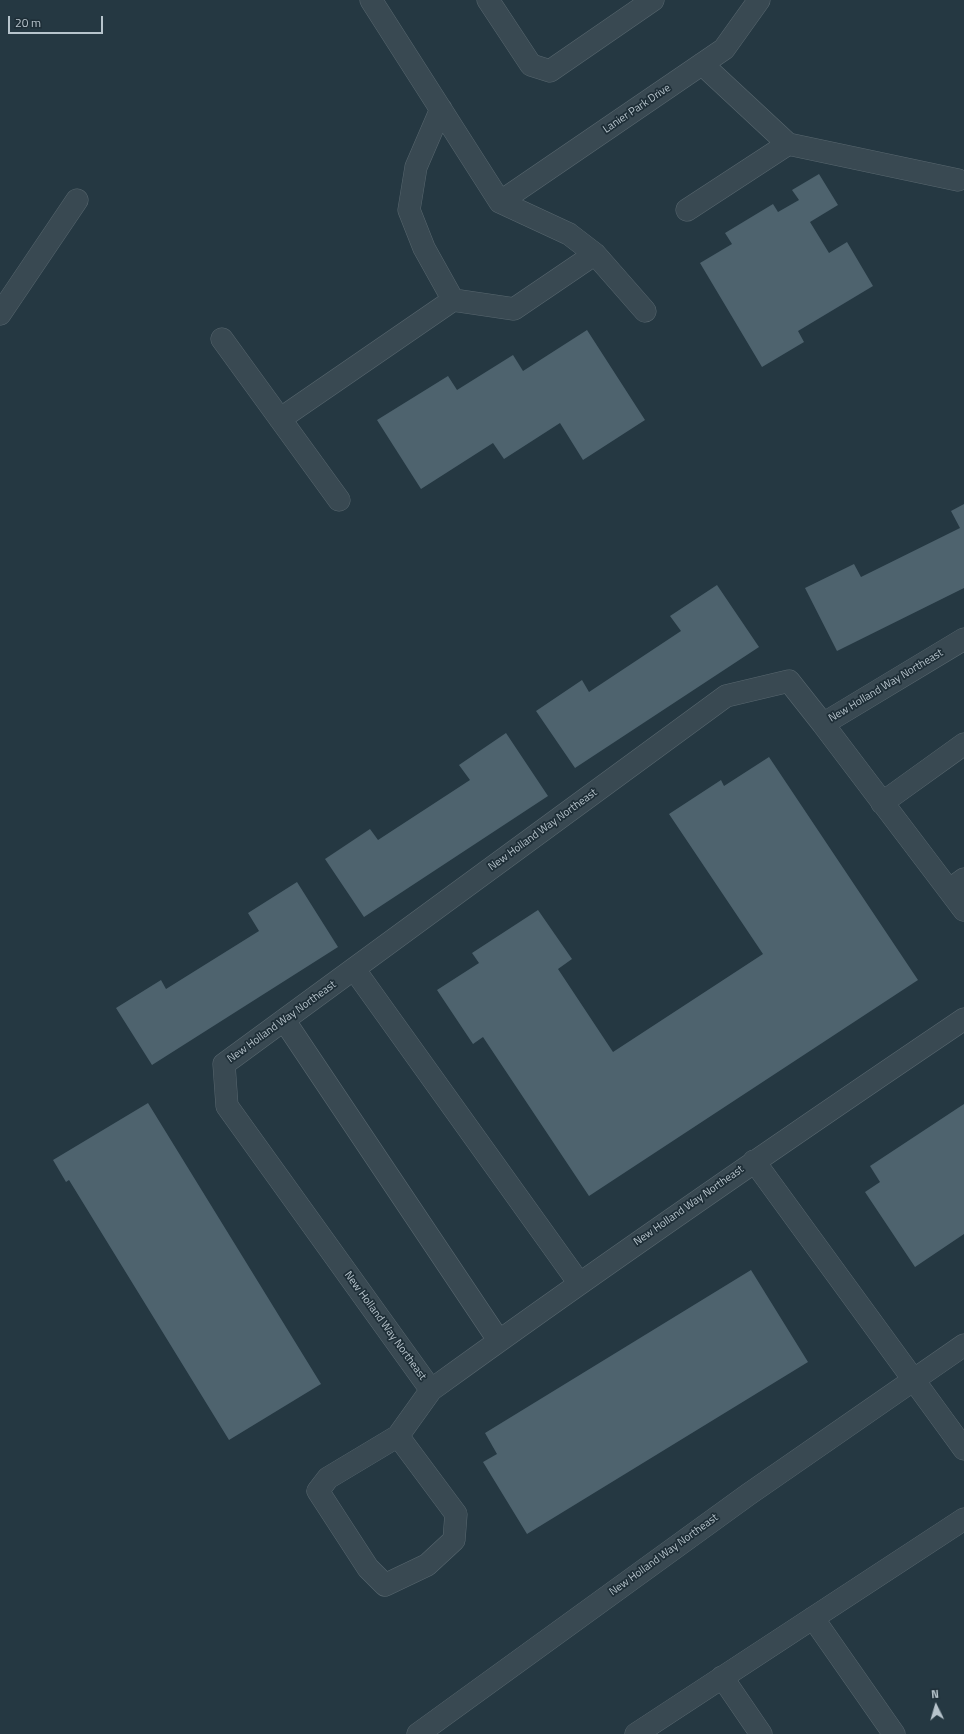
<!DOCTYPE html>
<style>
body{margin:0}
#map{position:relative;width:964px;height:1734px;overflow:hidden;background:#253842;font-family:"Titillium Web",sans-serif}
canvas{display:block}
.north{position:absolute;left:916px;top:1686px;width:40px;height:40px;-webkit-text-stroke:3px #1e2e37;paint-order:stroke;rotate:355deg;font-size:11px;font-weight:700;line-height:16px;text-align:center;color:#b7c4cc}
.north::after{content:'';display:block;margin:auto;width:14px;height:18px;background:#b7c4cc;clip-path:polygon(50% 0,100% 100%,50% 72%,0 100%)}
.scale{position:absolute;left:8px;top:16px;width:95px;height:18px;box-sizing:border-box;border:2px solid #b7c4cc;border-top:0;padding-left:5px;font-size:12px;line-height:14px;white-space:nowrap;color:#b7c4cc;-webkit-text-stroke:3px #1e2e37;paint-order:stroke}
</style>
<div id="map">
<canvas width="964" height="1734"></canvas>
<div class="north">N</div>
<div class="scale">20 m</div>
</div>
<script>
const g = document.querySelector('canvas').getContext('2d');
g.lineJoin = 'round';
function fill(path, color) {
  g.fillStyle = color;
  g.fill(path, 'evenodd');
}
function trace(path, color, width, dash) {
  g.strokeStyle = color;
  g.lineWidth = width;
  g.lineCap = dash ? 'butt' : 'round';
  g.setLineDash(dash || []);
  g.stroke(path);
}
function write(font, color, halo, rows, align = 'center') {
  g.font = font + ' "Titillium Web",sans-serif';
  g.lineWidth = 3.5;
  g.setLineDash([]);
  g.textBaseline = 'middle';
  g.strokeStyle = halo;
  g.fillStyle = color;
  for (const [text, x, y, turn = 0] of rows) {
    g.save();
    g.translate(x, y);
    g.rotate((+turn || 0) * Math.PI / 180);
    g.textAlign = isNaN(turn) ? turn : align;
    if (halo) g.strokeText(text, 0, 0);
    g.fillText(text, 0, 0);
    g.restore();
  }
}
const building = new Path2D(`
 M 819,174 L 838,205 L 810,222 L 829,253 L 847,242 L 873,286 L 798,331 L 804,342 L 762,367 L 700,263 L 732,244 L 725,233 L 773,204 L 778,212 L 799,200 L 792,190 Z
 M 587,330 L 645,420 L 583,460 L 560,423 L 504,459 L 493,443 L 421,489 L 377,420 L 448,376 L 457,390 L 513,355 L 523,371 Z
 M 964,504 L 964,588 L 837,651 L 805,588 L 854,564 L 861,577 L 960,528 L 951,511 Z
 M 717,585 L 759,647 L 575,768 L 536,711 L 582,680 L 589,692 L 681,631 L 670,616 Z
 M 506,733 L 548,796 L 364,917 L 325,859 L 370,829 L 378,840 L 470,780 L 459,765 Z
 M 769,757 L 918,980 L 589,1196 L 483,1037 L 473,1044 L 437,990 L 479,963 L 472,953 L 538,910 L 572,959 L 558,969 L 613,1052 L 763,954 L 669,814 L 721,780 L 724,786 Z
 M 297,882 L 338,947 L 152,1065 L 116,1008 L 161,980 L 166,989 L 259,931 L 248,913 Z
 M 148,1103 L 321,1384 L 229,1440 L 69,1180 L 66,1182 L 53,1160 Z
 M 964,1104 L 964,1234 L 915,1267 L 865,1192 L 880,1182 L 870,1166 Z
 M 751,1270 L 808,1362 L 527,1534 L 483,1462 L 497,1454 L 485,1433 Z`);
const minor = new Path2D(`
 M 371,0 L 500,202 L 569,234 L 595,254 L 645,311
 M 488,0 L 531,65 L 550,71 L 653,0
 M 441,109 L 416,167 L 409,210 L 424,248 L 453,300 L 514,309 L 595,254
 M 788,144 L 958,180
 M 500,202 L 724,49 L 759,0
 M 687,210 L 788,144 L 702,64
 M 0,314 L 77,200
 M 222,339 L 339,500
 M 280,419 L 453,300
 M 964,639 L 823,724 L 789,681 L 726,696 L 224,1064 L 227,1106 L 431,1390 C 606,1263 785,1140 964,1019
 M 823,724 L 964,910
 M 882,803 L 964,744
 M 949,890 L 964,879
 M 354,969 L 579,1283
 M 284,1020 L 499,1341
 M 754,1161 L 964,1449
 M 398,1436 L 328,1478 L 318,1491 L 368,1568 L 385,1585 L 427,1565 L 454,1540 L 456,1514 L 398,1436 L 431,1390
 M 813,1618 L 894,1734
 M 722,1677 L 761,1734
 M 418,1734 L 749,1494 L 964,1345
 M 636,1734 L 964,1519`);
const streetNames = [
 ["Lanier Park Drive",637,109,-34],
 ["New Holland Way Northeast",886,686,-31],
 ["New Holland Way Northeast",543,830,-36],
 ["New Holland Way Northeast",282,1022,-36],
 ["New Holland Way Northeast",689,1206,-35],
 ["New Holland Way Northeast",385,1326,54],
 ["New Holland Way Northeast",664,1555,-36]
];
fill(building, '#4e636e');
trace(minor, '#58676f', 23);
trace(minor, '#394952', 22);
write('11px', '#b7c4cc', '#1e2e37', streetNames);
</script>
